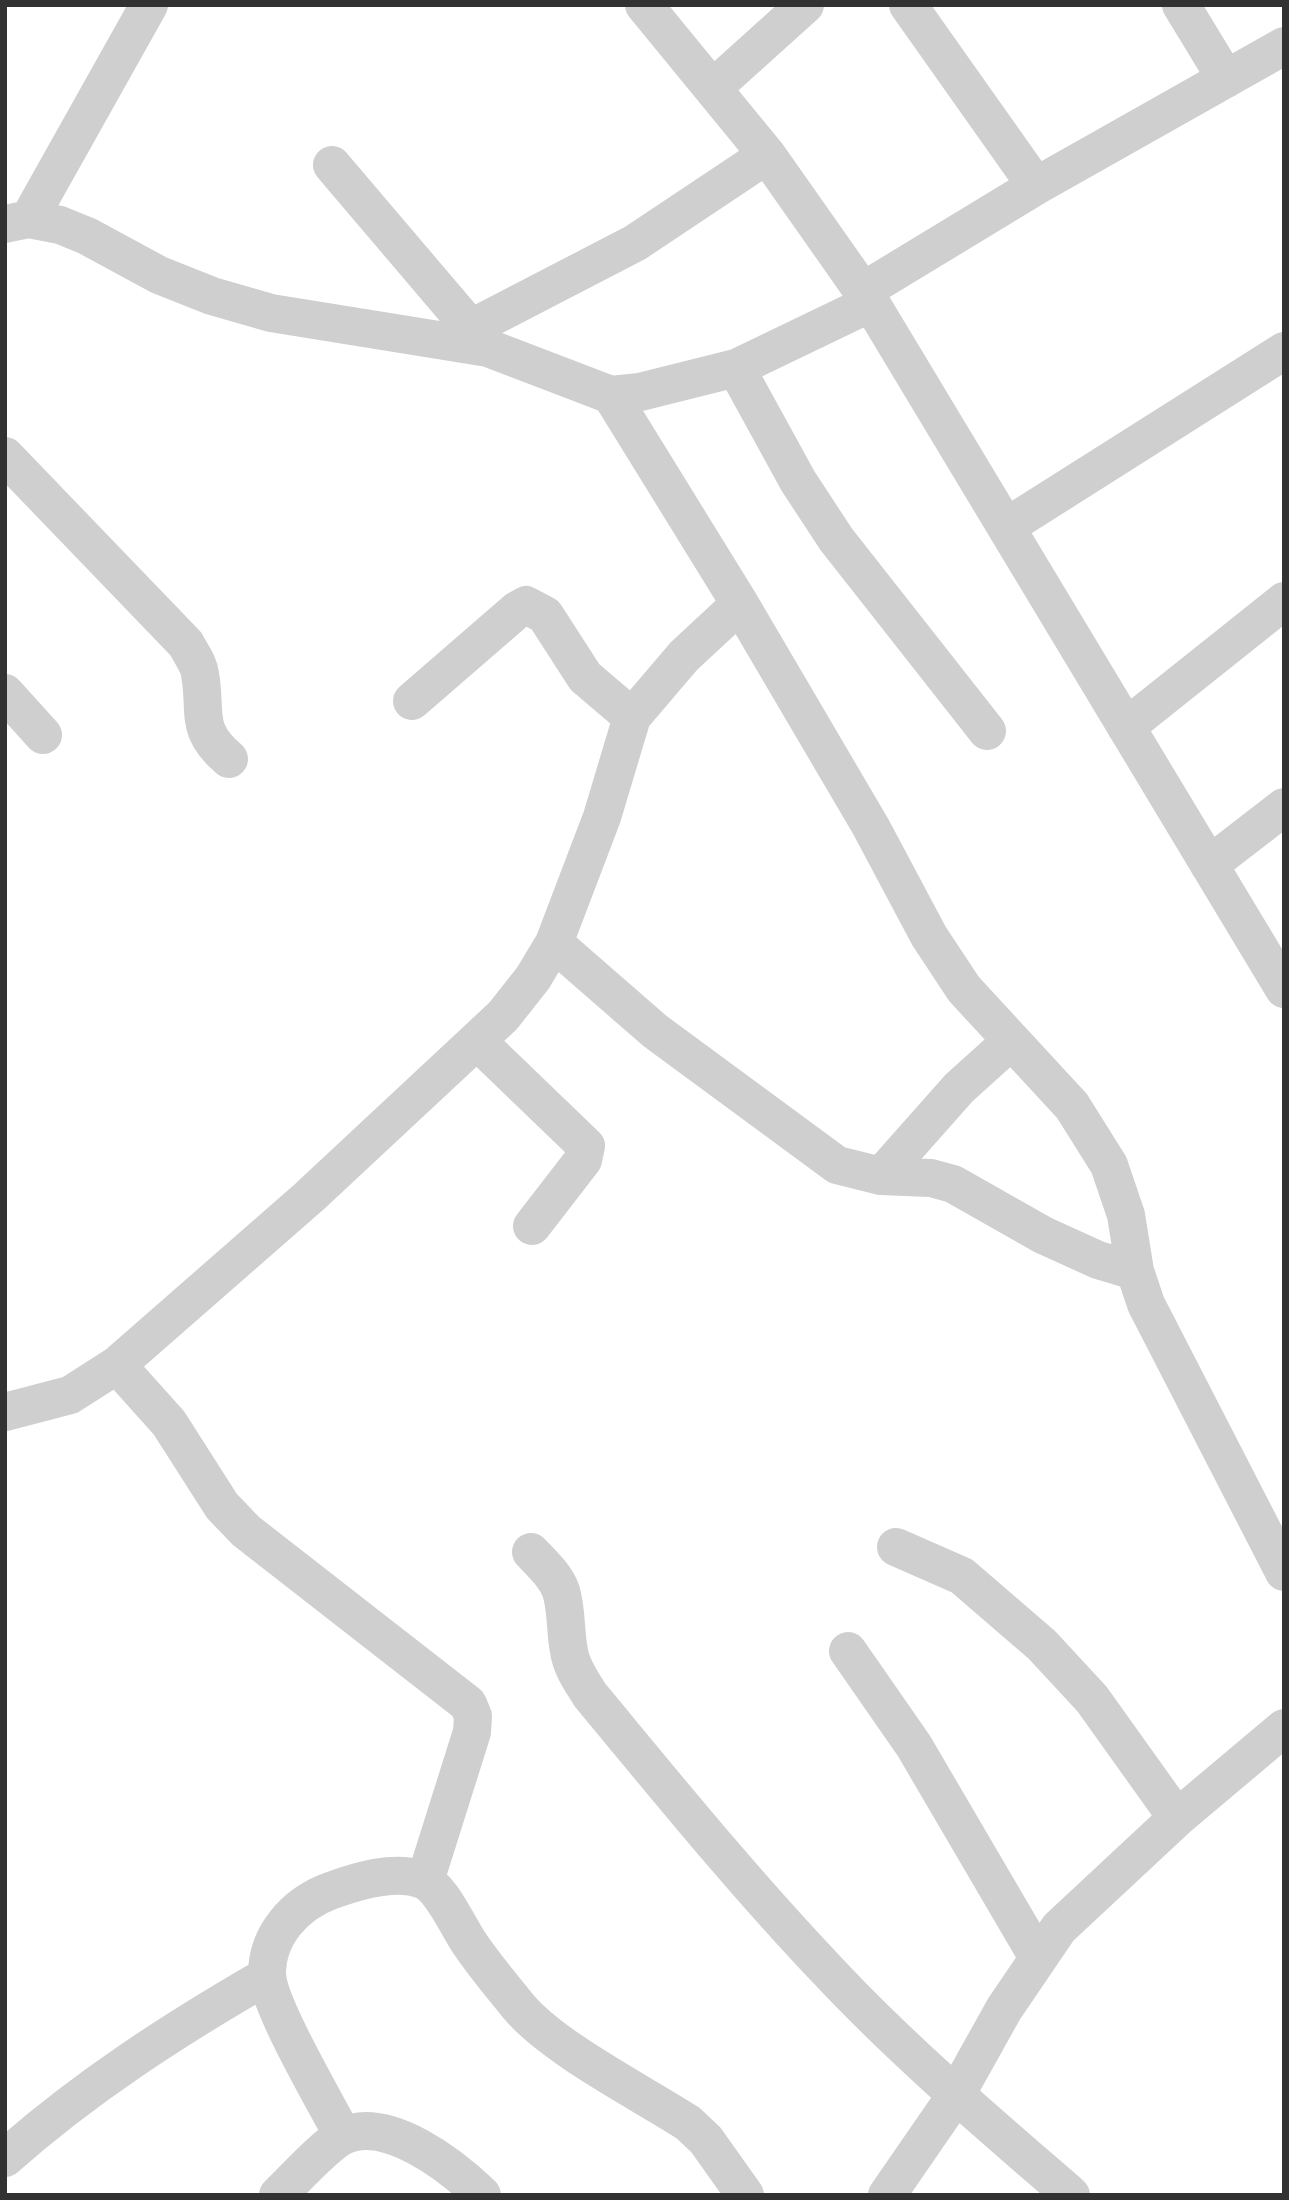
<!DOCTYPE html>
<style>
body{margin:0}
#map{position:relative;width:1289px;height:2200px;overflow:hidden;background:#fff;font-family:"Source Sans 3",sans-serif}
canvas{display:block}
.frame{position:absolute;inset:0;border:7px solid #323232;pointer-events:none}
</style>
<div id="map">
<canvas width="1289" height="2200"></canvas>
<div class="frame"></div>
</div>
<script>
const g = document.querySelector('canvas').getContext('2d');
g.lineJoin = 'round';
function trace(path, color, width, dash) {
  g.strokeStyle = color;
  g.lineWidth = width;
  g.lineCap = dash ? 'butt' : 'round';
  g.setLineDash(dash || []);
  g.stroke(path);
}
const minor = new Path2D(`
 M 644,5 L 767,155 L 871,303 L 1284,989
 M 908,5 L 1036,186
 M 1181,5 L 1226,79
 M 714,87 L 805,5
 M 332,165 L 486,346
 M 29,219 L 149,5
 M 5,224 L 29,219 L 60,225 L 87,236 L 159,275 L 212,296 L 271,313 L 488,348 L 611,395 L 640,392 L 736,368 L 871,303
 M 863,291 L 1036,186 L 1284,46
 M 471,328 L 635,243 L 767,155
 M 736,368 L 798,481 L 836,539 L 987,731
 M 611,395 L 740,604 L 871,827 L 929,936 L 964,989 L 1072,1106 L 1109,1165 L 1126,1215 L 1135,1271 L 1146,1304 L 1284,1572
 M 5,456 L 186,644 C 191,654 199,664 200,674 C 207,714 194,729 229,759
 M 1006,527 L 1284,351
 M 5,693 L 43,735
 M 412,701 L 517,610 L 526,605 L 545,615 L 585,677 L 632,717
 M 1126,727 L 1284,601
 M 1209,865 L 1284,807
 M 554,943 L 655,1031 L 837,1165 L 881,1176 L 931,1178 L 953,1184 L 1043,1235 L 1098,1260 L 1135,1271
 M 478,1042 L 586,1146 L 583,1160 L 532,1226
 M 881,1176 L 959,1088 L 1010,1042
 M 117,1365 L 309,1197 L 503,1016 L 533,978 L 554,943 L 602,817 L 632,717 L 684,656 L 740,604
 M 5,1412 L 70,1395 L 117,1365 L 169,1423 L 222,1506 L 246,1531 L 468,1704 L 473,1716 L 472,1732 L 425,1881
 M 896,1547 L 962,1576 L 1042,1645 L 1092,1699 L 1177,1818
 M 531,1552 C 542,1564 555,1575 561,1591 C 567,1611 565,1631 569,1651 C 571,1667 582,1682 590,1695 C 668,1789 745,1884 829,1972 C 904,2052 988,2123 1071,2195
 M 848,1651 L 914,1746 L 1037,1956
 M 343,2136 C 326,2103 268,2005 267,1974 C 267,1935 295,1904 330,1891 C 357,1881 395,1869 423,1880 C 442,1888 458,1927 470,1944 C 484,1965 502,1986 518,2006 C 553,2048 640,2092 688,2123 L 706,2140 L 745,2195
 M 5,2158 C 85,2087 175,2029 267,1976
 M 278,2195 C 294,2180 325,2145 343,2136 C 387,2115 452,2166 482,2195
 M 887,2195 L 956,2095 L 1004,2009 L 1059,1928 L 1177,1818 L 1284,1728`);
trace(minor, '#cfcfcf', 38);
</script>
